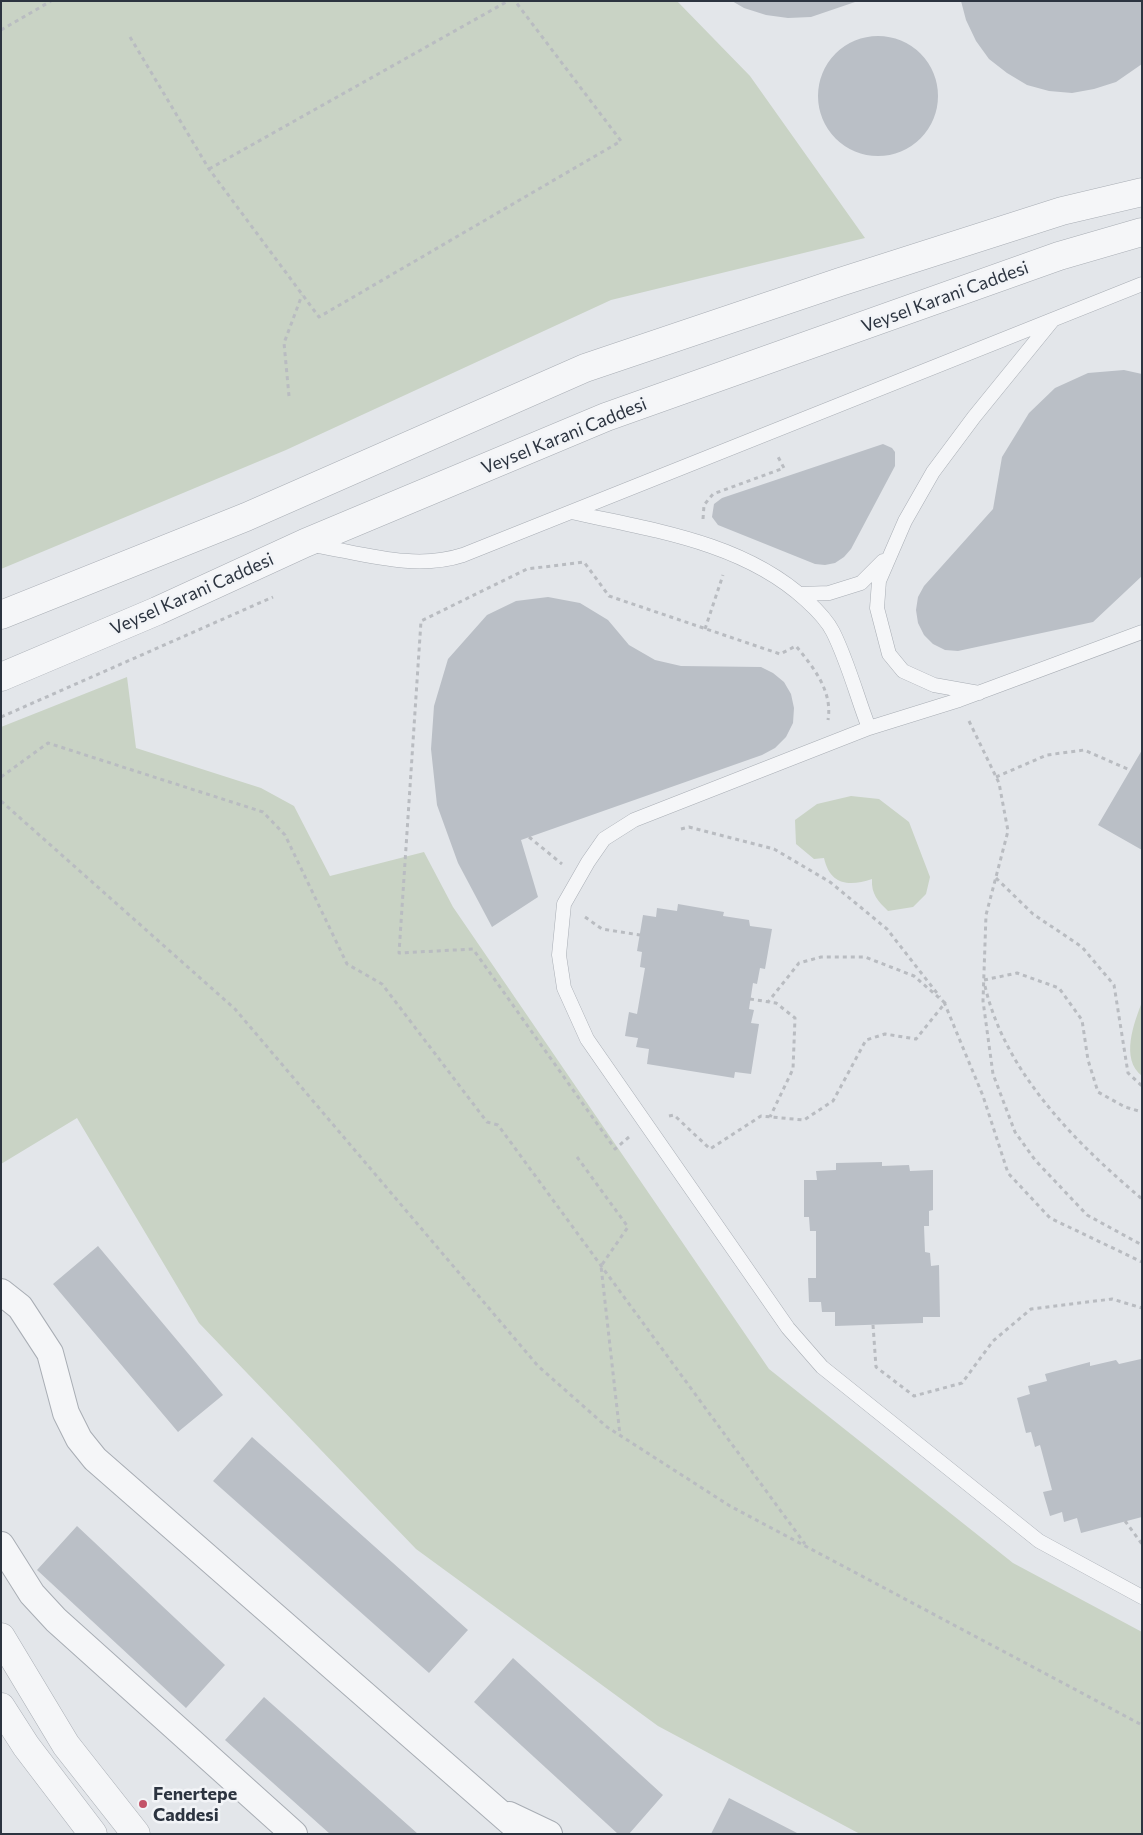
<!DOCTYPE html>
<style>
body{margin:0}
#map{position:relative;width:1143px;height:1835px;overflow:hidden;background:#e3e6ea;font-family:Commissioner,sans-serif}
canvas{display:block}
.frame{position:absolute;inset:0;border:2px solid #2c3440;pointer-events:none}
</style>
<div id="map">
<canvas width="1143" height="1835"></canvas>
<div class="frame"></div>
</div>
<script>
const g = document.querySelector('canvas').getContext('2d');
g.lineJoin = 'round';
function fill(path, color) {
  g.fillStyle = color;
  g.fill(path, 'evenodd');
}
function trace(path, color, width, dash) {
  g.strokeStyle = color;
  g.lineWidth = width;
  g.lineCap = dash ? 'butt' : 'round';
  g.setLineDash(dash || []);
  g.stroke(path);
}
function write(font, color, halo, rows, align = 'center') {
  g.font = font + ' Commissioner,sans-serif';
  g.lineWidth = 5;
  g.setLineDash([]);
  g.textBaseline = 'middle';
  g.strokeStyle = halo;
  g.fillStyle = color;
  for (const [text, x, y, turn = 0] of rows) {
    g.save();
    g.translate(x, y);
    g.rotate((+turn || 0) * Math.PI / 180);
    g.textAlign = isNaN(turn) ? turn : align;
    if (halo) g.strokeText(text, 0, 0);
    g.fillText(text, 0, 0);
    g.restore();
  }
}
const green = new Path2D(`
 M 1,1 L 677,1 L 750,76 L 865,238 L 611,300 L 286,450 L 1,569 Z
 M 127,677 L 136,748 L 261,788 L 294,806 L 330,876 L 424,852 L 453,907 L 769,1369 L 1013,1563 L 1142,1632 L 1142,1834 L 860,1834 L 658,1726 L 416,1549 L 199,1323 L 77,1118 L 1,1164 L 1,727 Z
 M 851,796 L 879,799 L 909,822 L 930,877 L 926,894 L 913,907 L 888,911 C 878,901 871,894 872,879 C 849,887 830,885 824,858 L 814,859 L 796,844 L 795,820 L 817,804 Z
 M 1142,1002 L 1142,1076 C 1120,1059 1134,1023 1142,1002 Z`);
const building = new Path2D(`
 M 732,1 L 858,1 L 811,17 L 788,18 L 766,15 L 744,8 Z
 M 961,1 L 1142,1 L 1142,64 L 1116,82 L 1094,89 L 1072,93 L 1049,91 L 1027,85 L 1007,73 L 989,59 L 976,41 L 966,20 Z
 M818 96a60 60 0 1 1 120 0a60 60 0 1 1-120 0Z
 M 1124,370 L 1142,374 L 1142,576 L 1093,622 L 958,651 L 945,650 L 933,644 L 924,635 L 918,623 L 916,610 L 918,597 L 924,586 L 993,509 L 1002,457 L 1029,413 L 1055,388 L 1088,373 Z
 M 883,444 L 892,448 L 895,452 L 895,466 L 851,549 L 844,557 L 835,563 L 825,565 L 815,564 L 718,525 L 712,517 L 714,504 L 722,498 Z
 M 548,597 L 580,603 L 608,620 L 629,645 L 655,660 L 681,666 L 761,667 L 773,673 L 784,682 L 791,694 L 794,708 L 793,723 L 786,737 L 775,748 L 762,755 L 521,840 L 538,897 L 492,927 L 458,863 L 437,805 L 431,749 L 434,706 L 448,659 L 487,615 L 516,601 Z
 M 1142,750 L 1142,850 L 1098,825 Z
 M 678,904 L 724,912 L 723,916 L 749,920 L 750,926 L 772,929 L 765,969 L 760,968 L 757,984 L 753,983 L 749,1009 L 754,1010 L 751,1023 L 759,1024 L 751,1074 L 735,1072 L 734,1078 L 647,1064 L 649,1049 L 636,1047 L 638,1038 L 625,1036 L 629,1012 L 637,1014 L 645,968 L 640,967 L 642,952 L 637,951 L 643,915 L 656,917 L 657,908 L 677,911 Z
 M 882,1162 L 882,1166 L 909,1165 L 910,1171 L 933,1170 L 933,1210 L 929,1211 L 929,1226 L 924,1226 L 925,1252 L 930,1253 L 931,1266 L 939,1265 L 940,1317 L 923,1317 L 923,1323 L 835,1326 L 835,1312 L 822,1312 L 821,1302 L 809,1302 L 808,1278 L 816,1278 L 816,1231 L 810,1231 L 809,1217 L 804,1217 L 804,1180 L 817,1180 L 816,1171 L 836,1170 L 836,1163 Z
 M 98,1246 L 223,1395 L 178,1432 L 53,1284 Z
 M 1141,1359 L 1142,1517 L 1081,1533 L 1077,1518 L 1064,1522 L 1062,1512 L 1050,1516 L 1043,1492 L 1052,1490 L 1040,1445 L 1035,1447 L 1031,1432 L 1026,1433 L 1017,1398 L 1030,1394 L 1028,1386 L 1047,1381 L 1045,1374 L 1090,1362 L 1090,1366 L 1116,1360 L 1119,1364 Z
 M 252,1437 L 468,1630 L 429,1673 L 213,1481 Z
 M 77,1526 L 225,1665 L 186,1708 L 37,1570 Z
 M 513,1658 L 663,1795 L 629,1834 L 618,1834 L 474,1702 Z
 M 264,1697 L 418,1834 L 330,1834 L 225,1740 Z
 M 729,1798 L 799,1834 L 711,1834 Z`);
const path = new Path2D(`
 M 1,30 L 51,1
 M 130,37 L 209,169 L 319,317 L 621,141 L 515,1
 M 209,169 L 508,1
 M 289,396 L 284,343 L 302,295
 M 703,519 L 704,505 L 713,494 L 784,468 L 777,455
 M 705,629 L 723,575
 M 1,717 L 273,597
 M 969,721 L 999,783 L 1008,831 L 986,915 L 983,1001 L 993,1074 L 1015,1132 L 1035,1160 L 1087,1215 L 1142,1245
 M 1,777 L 48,743 L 263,812 L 285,835 L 347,964 L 382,984 L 487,1122 L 498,1125 L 805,1544
 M 996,777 L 1047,755 L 1084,750 L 1130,770
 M 1,801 L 235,1009 L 538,1366 L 607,1427 L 730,1506 L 1142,1725
 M 681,829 L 689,827 L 774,849 L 830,882 L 887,929 L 940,997
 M 529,837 L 562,864
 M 996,878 L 1033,914 L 1082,947 L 1114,985 L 1128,1073 L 1142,1086
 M 585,917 L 602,929 L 640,935
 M 984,980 L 1017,973 L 1059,988 L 1082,1020 L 1088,1060 L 1098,1092 L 1125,1107 L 1142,1112
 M 985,986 C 1005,1073 1076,1143 1142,1199
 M 750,999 L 776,1003 L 795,1018 L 793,1069 L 770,1117
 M 944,1002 L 983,1096 L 1008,1173 L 1050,1218 L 1142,1262
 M 669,1116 L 674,1115 L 710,1149 L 761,1116 L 804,1120 L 833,1101 L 866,1040 L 885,1034 L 916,1039 L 945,1003 L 914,976 L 865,957 L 821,957 L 799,963 L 768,1002
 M 629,1137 L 615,1149 L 473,949 L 399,953 L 421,621 L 527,569 L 584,562 L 609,596 L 780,654 L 796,646 C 813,667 833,691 828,720
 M 577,1157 L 628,1227 L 601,1266 L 620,1435
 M 873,1325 L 876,1367 L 914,1396 L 962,1383 L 993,1341 L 1031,1309 L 1112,1299 L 1142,1308
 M 1125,1521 L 1142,1544`);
const service = new Path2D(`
 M 571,512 C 652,530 743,542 806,600 C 816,609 827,620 833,632 C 848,662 857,697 869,728
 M 313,545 C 362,553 414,571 463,555 L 1142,284
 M 800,594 L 829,593 L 861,583 L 883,561
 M 1142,632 L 959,700 L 869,728 L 634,820 L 604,839 L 588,862 L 564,904 L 559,955 L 564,988 L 587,1039 L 788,1328 L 822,1367 L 1039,1541 L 1142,1597
 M 979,693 L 934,685 L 903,671 L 889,654 L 877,608 L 879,581 L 905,521 L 933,472 L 974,417 L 1052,321`);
const minor = new Path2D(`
 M 1,1292 L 20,1307 L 50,1353 L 66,1413 L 79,1439 L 95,1459 L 524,1834
 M 1,1545 L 32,1594 L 56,1620 L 294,1834
 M 509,1815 L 549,1834`);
const tertiary = new Path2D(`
 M 1,615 L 246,517 L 585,368 L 840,282 L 1062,211 L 1142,192
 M 1,677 L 157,611 L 305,543 L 606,417 L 1059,256 L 1142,232
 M 1,1637 L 66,1745 L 136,1834
 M 1,1707 L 26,1746 L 93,1834`);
const markers = [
 [143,1804,5,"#c35368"]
];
const streetNames = [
 ["Veysel Karani Caddesi",945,297,-20],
 ["Veysel Karani Caddesi",564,436,-22],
 ["Veysel Karani Caddesi",192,594,-24]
];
const poiNames = [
 ["Fenertepe",153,1794],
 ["Caddesi",153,1815]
];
fill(green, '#c9d3c5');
fill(building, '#babfc6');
trace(service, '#a8adb4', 15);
trace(minor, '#a8adb4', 28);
trace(tertiary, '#a8adb4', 29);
trace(path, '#b9bcc1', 3, [4, 4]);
trace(service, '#f5f6f8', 14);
trace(minor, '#f5f6f8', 26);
trace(tertiary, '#f5f6f8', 28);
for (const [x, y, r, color] of markers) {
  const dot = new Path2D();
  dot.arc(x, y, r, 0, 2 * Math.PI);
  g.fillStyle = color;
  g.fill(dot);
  trace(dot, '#f2f4f7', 2);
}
write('18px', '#2c3440', '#f2f4f7', streetNames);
write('bold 18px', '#2c3440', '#f2f4f7', poiNames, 'left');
</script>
